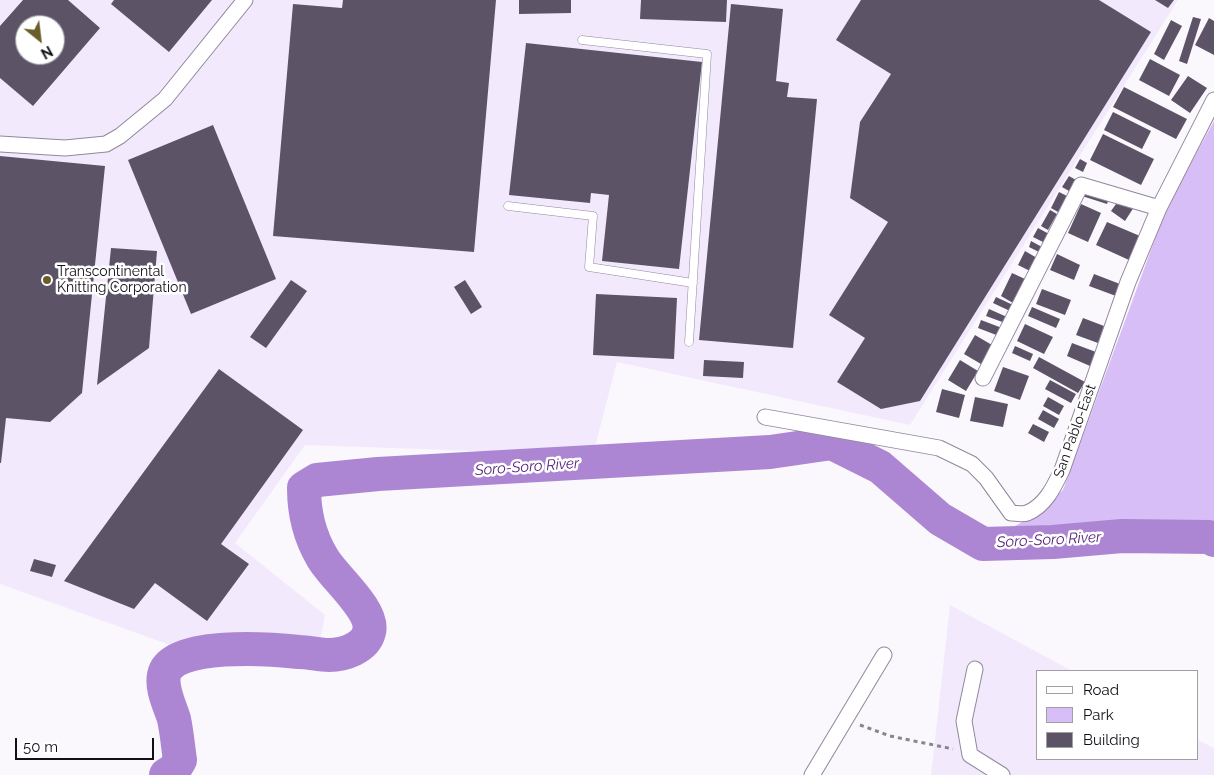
<!DOCTYPE html>
<style>
body{margin:0}
#map{position:relative;width:1214px;height:775px;overflow:hidden;background:#faf8fd;font-family:Raleway,sans-serif}
canvas{display:block}
.legend{position:absolute;left:1036px;top:670px;width:162px;height:90px;box-sizing:border-box;background:#fff;border:1px solid #a19fa2;margin:0;padding:6px 9px;list-style:none;font-size:15px;color:#130f17}
.legend li{display:flex;align-items:center;gap:10px;height:25px}
.legend b{width:25px;border:1px solid #a19fa2}
.north{position:absolute;left:15px;top:15px;width:50px;height:50px;box-sizing:border-box;background:#fff;border:1px solid #a19fa2;border-radius:50%;rotate:151deg;font-size:14px;font-weight:700;line-height:20px;text-align:center;color:#130f17}
.north::after{content:'';display:block;margin:auto;width:18px;height:22px;background:#6a5d2a;clip-path:polygon(50% 0,100% 100%,50% 72%,0 100%)}
.scale{position:absolute;left:15px;top:738px;width:139px;height:22px;box-sizing:border-box;border:2px solid #130f17;border-top:0;padding-left:6px;font-size:15px;line-height:18px;white-space:nowrap;color:#130f17;-webkit-text-stroke:4px #fff;paint-order:stroke}
</style>
<div id="map">
<canvas width="1214" height="775"></canvas>
<ul class="legend">
<li><b style="height:6px;background:#fff"></b>Road</li>
<li><b style="height:14px;background:#d8bef6"></b>Park</li>
<li><b style="height:14px;background:#5c5367"></b>Building</li>
</ul>
<div class="north">N</div>
<div class="scale">50 m</div>
</div>
<script>
const g = document.querySelector('canvas').getContext('2d');
g.lineJoin = 'round';
function fill(path, color) {
  g.fillStyle = color;
  g.fill(path, 'evenodd');
}
function trace(path, color, width, dash) {
  g.strokeStyle = color;
  g.lineWidth = width;
  g.lineCap = dash ? 'butt' : 'round';
  g.setLineDash(dash || []);
  g.stroke(path);
}
function write(font, color, halo, rows, align = 'center') {
  g.font = font + ' Raleway,sans-serif';
  g.lineWidth = 5;
  g.setLineDash([]);
  g.textBaseline = 'middle';
  g.strokeStyle = halo;
  g.fillStyle = color;
  for (const [text, x, y, turn = 0] of rows) {
    g.save();
    g.translate(x, y);
    g.rotate((+turn || 0) * Math.PI / 180);
    g.textAlign = isNaN(turn) ? turn : align;
    if (halo) g.strokeText(text, 0, 0);
    g.fillText(text, 0, 0);
    g.restore();
  }
}
const built = new Path2D(`
 M 0,0 L 1178,0 L 910,425 L 617,362 L 593,455 L 305,445 L 235,543 L 325,615 L 320,641 L 170,645 L 0,584 ZM 25,25 L 55,25 L 55,55 L 25,55 Z
 M 950,605 L 1072,671 L 1038,671 L 1038,759 L 1198,759 L 1198,740 L 1214,748 L 1214,775 L 931,775 Z`);
const green = new Path2D(`
 M 1214,121 L 1214,540 L 1209,537 L 1122,536 L 1053,542 L 983,544 L 1031,517 L 1063,490 L 1166,209 Z`);
const river = new Path2D(`
 M 166,775 L 174,770 L 180,760 C 178,747 177,733 174,719 C 170,706 161,689 164,675 C 171,641 272,649 299,652 C 309,652 319,655 329,655 C 344,655 365,648 369,632 C 375,610 332,576 322,557 C 309,535 304,513 304,488 L 317,480 L 378,474 L 770,452 L 832,443 L 880,467 L 940,519 L 983,544 L 1053,542 L 1122,536 L 1209,537 L 1214,540`);
const building = new Path2D(`
 M 23,0 L 68,0 L 100,28 L 33,106 L 0,78 L 0,26 ZM 25,25 L 55,25 L 55,55 L 25,55 Z
 M 114,0 L 212,0 L 169,52 L 111,4 Z
 M 343,0 L 496,0 L 474,252 L 273,236 L 293,4 L 342,8 Z
 M 519,0 L 571,0 L 571,13 L 519,14 Z
 M 641,0 L 727,0 L 726,22 L 640,19 Z
 M 861,0 L 1099,0 L 1151,32 L 920,401 L 881,409 L 837,382 L 865,338 L 829,315 L 888,222 L 850,198 L 860,122 L 891,74 L 836,40 Z
 M 1155,0 L 1174,0 L 1168,8 Z
 M 731,4 L 783,9 L 776,81 L 789,83 L 787,97 L 817,99 L 793,348 L 699,340 Z
 M 1193,17 L 1201,19 L 1187,64 L 1179,61 Z
 M 1209,18 L 1214,21 L 1214,55 L 1195,45 Z
 M 1171,20 L 1182,26 L 1164,60 L 1154,54 Z
 M 526,43 L 702,62 L 679,269 L 602,261 L 609,195 L 591,193 L 590,203 L 509,195 Z
 M 1150,59 L 1180,75 L 1169,96 L 1139,80 Z
 M 1188,76 L 1207,88 L 1190,113 L 1171,100 Z
 M 1124,87 L 1187,119 L 1176,139 L 1113,107 Z
 M 1113,112 L 1151,131 L 1142,149 L 1104,130 Z
 M 213,125 L 276,279 L 191,314 L 128,160 Z
 M 1103,134 L 1154,159 L 1141,185 L 1090,160 Z
 M 0,156 L 105,166 L 82,393 L 50,422 L 6,418 L 1,463 L 0,463 Z
 M 1080,159 L 1087,163 L 1083,172 L 1075,168 Z
 M 1069,176 L 1076,180 L 1069,191 L 1062,187 Z
 M 1082,187 L 1110,196 L 1107,204 L 1079,195 Z
 M 1059,192 L 1067,196 L 1058,212 L 1051,208 Z
 M 1121,197 L 1134,207 L 1125,221 L 1111,211 Z
 M 1081,204 L 1101,213 L 1088,242 L 1068,233 Z
 M 1050,210 L 1057,214 L 1048,230 L 1041,226 Z
 M 1107,222 L 1140,236 L 1129,260 L 1096,245 Z
 M 1038,228 L 1049,234 L 1045,243 L 1033,237 Z
 M 1031,241 L 1042,247 L 1039,252 L 1029,247 Z
 M 111,248 L 157,251 L 149,348 L 97,385 Z
 M 1025,251 L 1037,258 L 1030,271 L 1018,265 Z
 M 1057,254 L 1080,265 L 1074,280 L 1050,270 Z
 M 1012,273 L 1025,279 L 1013,303 L 1001,296 Z
 M 1094,274 L 1120,284 L 1116,296 L 1089,286 Z
 M 291,280 L 307,291 L 266,348 L 250,337 Z
 M 465,280 L 482,307 L 471,314 L 454,287 Z
 M 1042,289 L 1071,300 L 1065,315 L 1036,304 Z
 M 596,294 L 677,298 L 674,359 L 593,355 Z
 M 996,297 L 1013,305 L 1010,311 L 993,303 Z
 M 1032,307 L 1060,319 L 1056,328 L 1028,316 Z
 M 989,309 L 1007,317 L 1005,323 L 986,316 Z
 M 1083,318 L 1104,326 L 1098,343 L 1076,335 Z
 M 981,320 L 1002,328 L 999,336 L 978,328 Z
 M 1025,324 L 1053,337 L 1044,354 L 1017,341 Z
 M 975,335 L 992,345 L 981,364 L 964,354 Z
 M 1072,343 L 1096,352 L 1090,366 L 1067,356 Z
 M 1015,346 L 1033,354 L 1030,361 L 1012,353 Z
 M 1039,357 L 1085,382 L 1078,393 L 1033,368 Z
 M 704,360 L 744,362 L 743,378 L 703,376 Z
 M 960,360 L 978,371 L 966,391 L 948,380 Z
 M 1003,367 L 1029,376 L 1020,400 L 994,391 Z
 M 219,369 L 303,430 L 221,544 L 249,564 L 207,621 L 155,583 L 134,609 L 64,581 Z
 M 1050,380 L 1076,394 L 1071,403 L 1045,389 Z
 M 942,389 L 965,395 L 959,418 L 936,412 Z
 M 975,397 L 1008,404 L 1003,427 L 970,421 Z
 M 1048,397 L 1064,406 L 1059,415 L 1043,406 Z
 M 1043,410 L 1059,419 L 1054,428 L 1038,419 Z
 M 1033,424 L 1049,432 L 1044,442 L 1028,433 Z
 M 34,559 L 56,565 L 52,577 L 30,571 Z`);
const path = new Path2D(`
 M 860,725 L 890,736 L 953,749`);
const lane = new Path2D(`
 M 582,40 L 707,54 L 689,342
 M 508,206 L 593,216 L 589,267 L 693,283`);
const street = new Path2D(`
 M 0,144 L 65,148 L 106,144 L 120,136 L 165,99 L 245,0
 M 983,378 L 1081,185 L 1159,208
 M 765,417 L 939,448 L 972,464 L 986,478 L 1011,513 C 1016,513 1022,515 1027,513 C 1045,506 1054,487 1062,470 L 1128,282 L 1159,208 L 1214,100
 M 975,669 L 964,721 L 970,755 L 1002,775
 M 812,775 L 884,655`);
const markers = [
 [47,280,5,"#6a5d2a"]
];
const poiNames = [
 ["Transcontinental",57,272],
 ["Knitting Corporation",57,288]
];
const streetNames = [
 ["San Pablo-East",1075,431,-70]
];
const waterNames = [
 ["Soro-Soro River",527,467,-4],
 ["Soro-Soro River",1049,540,-3]
];
fill(built, '#f2eafc');
fill(green, '#d8bef6');
trace(river, '#ac86d3', 34);
fill(building, '#5c5367');
trace(lane, '#91879d', 9);
trace(street, '#91879d', 17);
trace(path, '#88858b', 3, [4, 4]);
trace(lane, '#fff', 8);
trace(street, '#fff', 15);
for (const [x, y, r, color] of markers) {
  const dot = new Path2D();
  dot.arc(x, y, r, 0, 2 * Math.PI);
  g.fillStyle = color;
  g.fill(dot);
  trace(dot, '#fff', 2);
}
write('14px', '#130f17', '#fff', poiNames, 'left');
write('14px', '#130f17', '#fff', streetNames);
write('italic 15px', '#521f7a', '#fff', waterNames);
</script>
